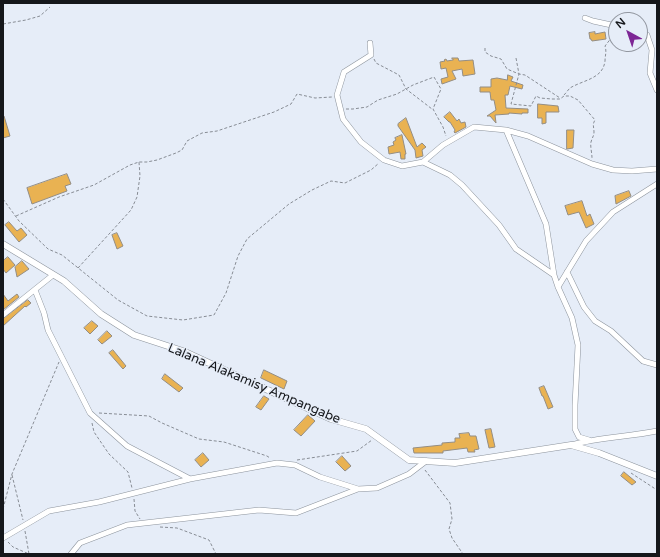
<!DOCTYPE html>
<style>
body{margin:0}
#map{position:relative;width:660px;height:557px;overflow:hidden;background:#e6edf8;font-family:"Varela Round",sans-serif}
canvas{display:block}
.frame{position:absolute;inset:0;border:4px solid #15171b;pointer-events:none}
.north{position:absolute;left:608px;top:12px;width:40px;height:40px;box-sizing:border-box;background:#e6edf8;border:1px solid #9297a0;border-radius:50%;rotate:320deg;font-size:11px;font-weight:700;line-height:16px;text-align:center;color:#15171b}
.north::after{content:'';display:block;margin:auto;width:14px;height:18px;background:#7d2695;clip-path:polygon(50% 0,100% 100%,50% 72%,0 100%)}
</style>
<div id="map">
<canvas width="660" height="557"></canvas>
<div class="frame"></div>
<div class="north">N</div>
</div>
<script>
const g = document.querySelector('canvas').getContext('2d');
g.lineJoin = 'round';
function fill(path, color) {
  g.fillStyle = color;
  g.fill(path, 'evenodd');
}
function trace(path, color, width, dash) {
  g.strokeStyle = color;
  g.lineWidth = width;
  g.lineCap = dash ? 'butt' : 'round';
  g.setLineDash(dash || []);
  g.stroke(path);
}
function write(font, color, halo, rows, align = 'center') {
  g.font = font + ' "Varela Round",sans-serif';
  g.lineWidth = 3;
  g.setLineDash([]);
  g.textBaseline = 'middle';
  g.strokeStyle = halo;
  g.fillStyle = color;
  for (const [text, x, y, turn = 0] of rows) {
    g.save();
    g.translate(x, y);
    g.rotate((+turn || 0) * Math.PI / 180);
    g.textAlign = isNaN(turn) ? turn : align;
    if (halo) g.strokeText(text, 0, 0);
    g.fillText(text, 0, 0);
    g.restore();
  }
}
const building = new Path2D(`
 M 595,32 L 595,34 L 605,32 L 606,39 L 592,41 L 591,39 L 590,39 L 589,33 Z
 M 452,58 L 458,58 L 459,61 L 473,60 L 475,74 L 463,76 L 462,69 L 452,71 L 456,79 L 442,84 L 441,79 L 448,77 L 446,68 L 441,69 L 440,62 L 445,61 L 444,60 L 446,59 L 447,61 L 453,60 Z
 M 508,75 L 513,77 L 511,81 L 523,85 L 522,89 L 510,86 L 508,95 L 505,95 L 506,108 L 528,109 L 528,113 L 522,113 L 522,114 L 509,113 L 509,114 L 495,115 L 496,123 L 490,116 L 487,116 L 496,110 L 494,100 L 491,100 L 490,92 L 480,92 L 480,87 L 491,87 L 491,79 L 497,78 L 507,80 Z
 M 538,104 L 558,106 L 559,112 L 546,112 L 546,123 L 542,124 L 542,118 L 538,118 Z
 M 450,112 L 457,121 L 459,119 L 461,123 L 465,122 L 466,127 L 455,133 L 454,132 L 455,130 L 450,122 L 449,122 L 444,117 Z
 M 3,116 L 4,116 L 10,136 L 3,138 Z
 M 406,118 L 417,147 L 422,143 L 426,147 L 422,150 L 423,156 L 416,158 L 415,150 L 398,126 L 398,124 Z
 M 567,130 L 574,130 L 573,148 L 567,149 Z
 M 402,135 L 406,154 L 405,154 L 405,159 L 401,159 L 400,152 L 389,154 L 388,147 L 394,145 L 393,142 L 396,140 L 395,138 Z
 M 67,174 L 71,184 L 65,186 L 67,191 L 32,204 L 27,188 Z
 M 629,191 L 631,196 L 616,204 L 615,196 Z
 M 582,201 L 587,216 L 590,214 L 594,224 L 586,228 L 579,212 L 568,215 L 565,206 Z
 M 9,222 L 17,231 L 21,228 L 27,235 L 19,242 L 5,225 Z
 M 117,233 L 123,246 L 117,249 L 112,235 Z
 M 8,257 L 15,265 L 6,273 L 3,269 L 3,261 Z
 M 22,261 L 29,269 L 17,277 L 15,267 Z
 M 3,294 L 8,301 L 17,294 L 19,297 L 3,310 Z
 M 28,300 L 31,303 L 26,307 L 25,306 L 3,326 L 3,319 Z
 M 92,321 L 98,326 L 90,334 L 84,328 Z
 M 107,331 L 112,336 L 102,344 L 98,340 Z
 M 113,350 L 126,366 L 123,369 L 109,353 Z
 M 264,370 L 287,381 L 284,389 L 261,378 Z
 M 165,374 L 183,388 L 179,392 L 162,379 Z
 M 544,386 L 553,407 L 548,409 L 543,396 L 542,396 L 539,388 Z
 M 264,396 L 269,399 L 261,410 L 256,407 Z
 M 308,415 L 315,421 L 301,436 L 294,430 Z
 M 491,429 L 495,447 L 489,448 L 485,430 Z
 M 469,433 L 470,436 L 476,436 L 479,449 L 474,450 L 475,452 L 468,452 L 467,448 L 443,451 L 443,453 L 414,453 L 413,448 L 442,445 L 442,443 L 455,442 L 455,438 L 460,438 L 459,434 Z
 M 203,453 L 209,460 L 201,467 L 195,460 Z
 M 342,456 L 351,466 L 345,471 L 336,462 Z
 M 624,472 L 636,482 L 632,485 L 621,476 Z`);
const path = new Path2D(`
 M 3,24 L 26,20 L 40,16 L 50,7
 M 485,48 L 485,52 L 491,56 L 501,59 L 507,69 L 519,74 L 511,104 L 531,106 L 536,96 L 540,98 L 552,99 L 560,99 L 564,96 L 570,96 L 578,100 L 595,120 C 592,125 594,127 594,132 C 594,136 592,138 591,142 C 590,146 592,153 592,158
 M 516,58 L 519,74 L 525,75 L 560,98
 M 374,59 L 376,63 L 399,75 L 406,89 L 432,109
 M 564,95 C 566,93 568,90 570,88 C 583,80 603,79 605,61 C 605,55 607,52 605,46 L 612,37 L 613,32
 M 346,109 L 353,109 L 367,107 L 378,100 L 397,94 L 413,85 L 434,77 L 441,89 L 433,109 L 443,127 L 446,136
 M 3,199 L 19,221 L 48,249 L 62,255 L 118,300 L 147,316 L 183,320 L 214,315 L 226,293 L 238,256 L 247,239 L 289,204 L 312,190 L 331,181 L 345,183 L 371,170 L 379,163
 M 16,216 L 59,197 L 94,185 L 130,165 L 139,162 L 147,162 L 157,160 L 176,153 L 182,150 L 187,141 L 202,133 L 217,131 L 274,112 L 291,104 L 297,94 L 315,98 L 332,97
 M 78,268 L 131,210 L 137,197 L 140,176 L 139,162
 M 99,413 L 149,416 L 162,423 L 199,439 L 224,442 L 267,456 L 270,458
 M 92,423 L 94,432 L 109,454 L 128,472 L 132,488
 M 297,460 L 357,451 L 372,440
 M 425,470 L 450,503 L 452,519 L 449,529 L 452,538 L 463,554
 M 631,473 L 657,490
 M 12,475 L 23,520
 M 134,499 L 135,511 L 140,519
 M 3,509 L 12,474 L 59,362
 M 160,527 L 177,528 L 209,540 L 216,554
 M 25,531 L 29,554
 M 8,542 L 13,547 L 29,554`);
const minor = new Path2D(`
 M 585,18 L 593,21 L 616,26
 M 640,33 L 647,35 L 652,50 L 650,73 L 657,90
 M 370,43 L 371,55 L 344,72 L 337,95 L 343,119 L 361,142 L 384,160 L 402,166 L 423,162 L 450,175 L 462,185 L 499,225 L 516,249 L 554,275
 M 506,130 L 546,224 L 554,275 L 558,287 L 572,318 L 578,345 L 575,405 L 575,429 L 579,437 L 589,440
 M 423,162 L 443,145 L 474,127 L 506,130 L 528,136 L 592,164 L 613,170 L 632,171 L 657,169
 M 567,272 L 584,307 L 595,321 L 611,331 L 643,361 L 657,365
 M 558,287 L 586,241 L 613,212 L 657,184
 M 35,290 L 44,313 L 48,330 L 90,413 L 127,446 L 190,479 L 277,463 L 295,465 L 320,477 L 358,489
 M 3,315 L 53,275
 M 571,445 C 599,437 628,437 657,431
 M 3,538 L 49,511 L 99,502 L 190,479
 M 71,554 L 80,543 L 127,525 L 259,510 L 296,513 L 358,489 L 377,488 L 409,474 L 426,461`);
const tertiary = new Path2D(`
 M 3,244 L 64,281 L 101,314 L 134,335 L 183,351 L 331,419 L 366,429 L 409,460 L 455,463 L 571,445 L 599,453 L 657,476`);
const streetNames = [
 ["Lalana Alakamisy Ampangabe",254,384,23]
];
fill(building, '#e9b252');
trace(building, '#938d84', 1);
trace(minor, '#8c939c', 6);
trace(tertiary, '#8c939c', 7);
trace(path, '#878c94', 1, [3, 2]);
trace(minor, '#fff', 5);
trace(tertiary, '#fff', 6);
write('13px', '#15171b', '#e6edf8', streetNames);
</script>
